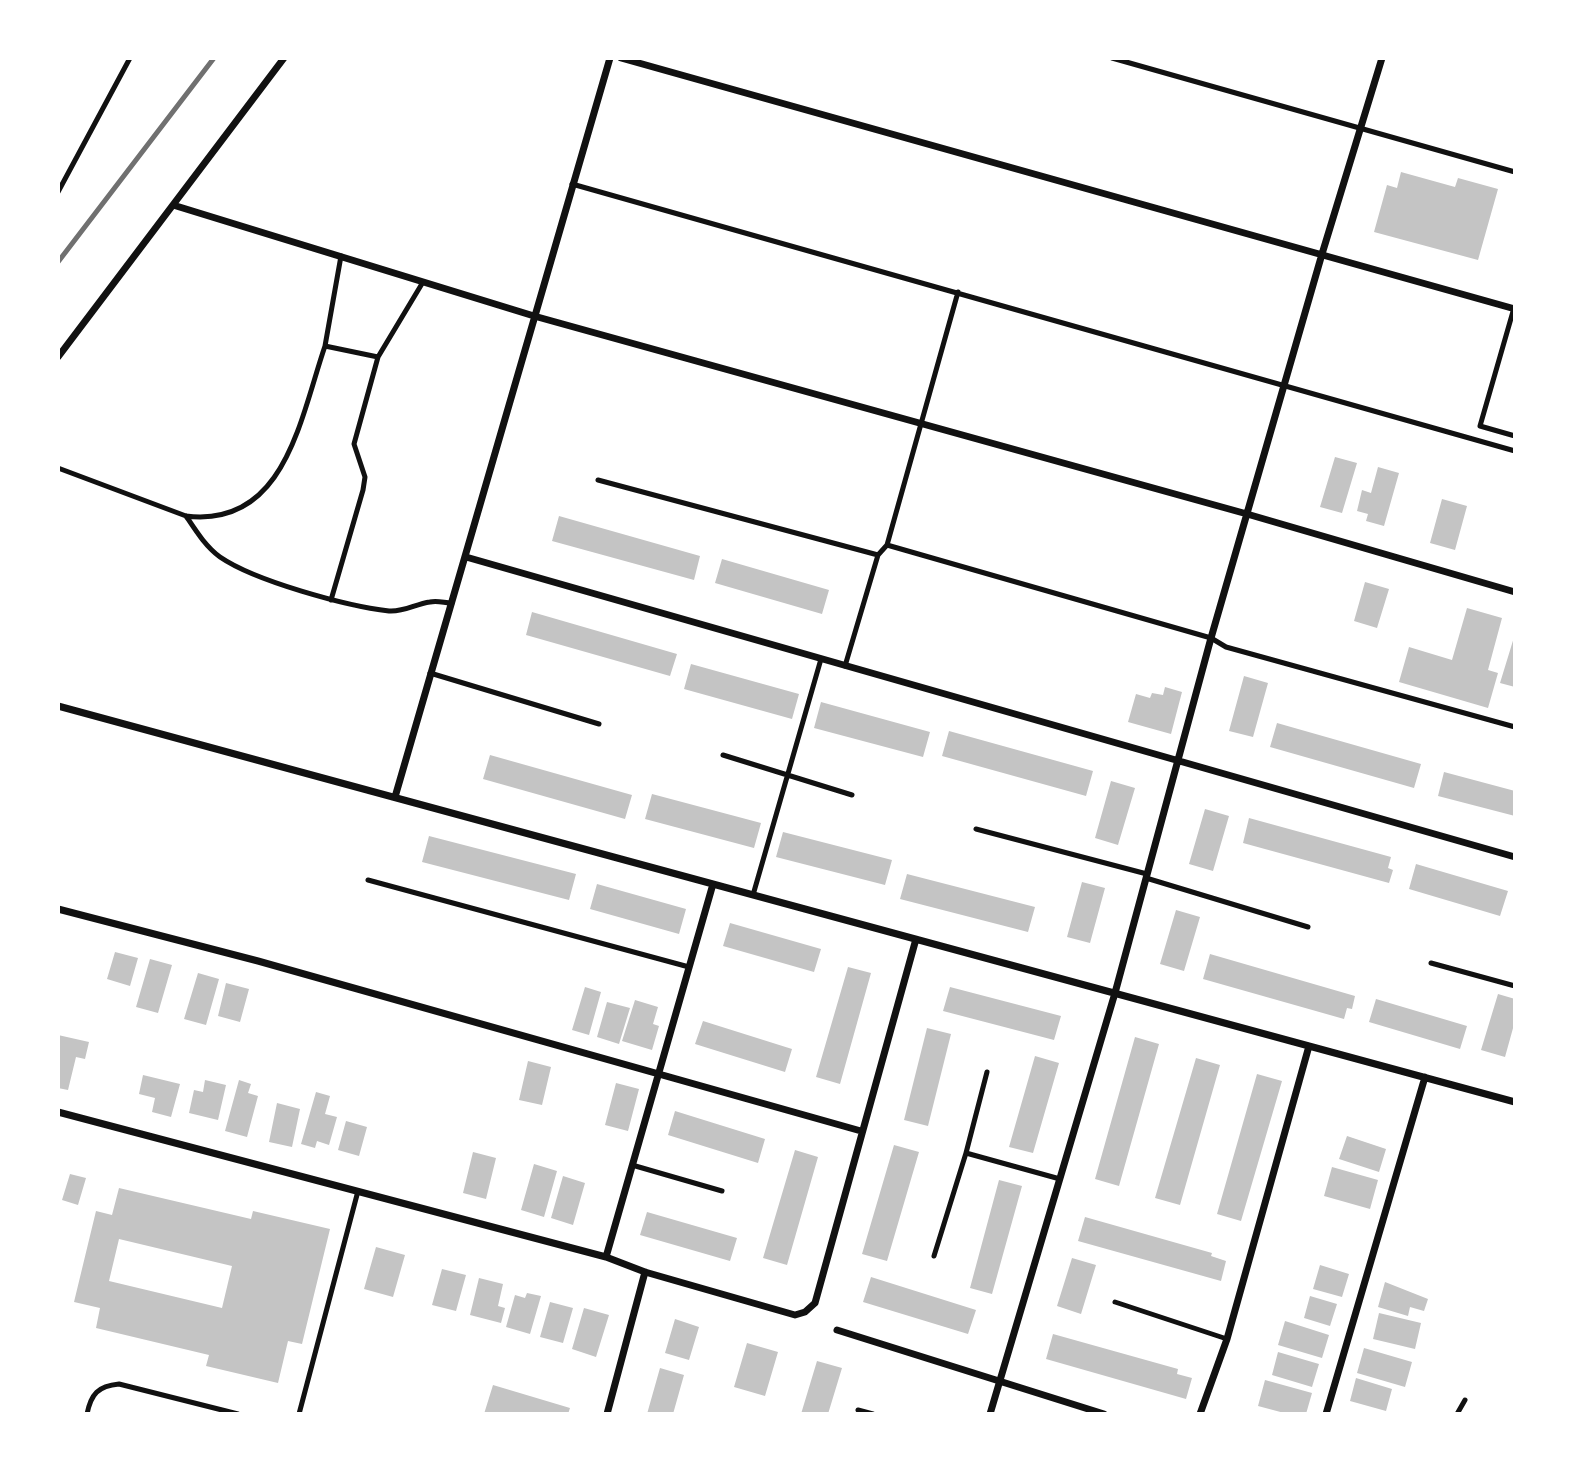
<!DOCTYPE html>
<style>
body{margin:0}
#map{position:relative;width:1573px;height:1472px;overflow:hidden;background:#fff;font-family:"DejaVu Sans",sans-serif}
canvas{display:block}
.frame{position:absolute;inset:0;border:60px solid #fff;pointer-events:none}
</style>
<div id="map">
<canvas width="1573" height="1472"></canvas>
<div class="frame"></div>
</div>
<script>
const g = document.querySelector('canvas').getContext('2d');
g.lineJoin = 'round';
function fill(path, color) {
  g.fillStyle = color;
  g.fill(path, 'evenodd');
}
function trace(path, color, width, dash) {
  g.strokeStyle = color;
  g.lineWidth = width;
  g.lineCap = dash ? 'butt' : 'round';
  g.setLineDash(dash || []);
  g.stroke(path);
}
const building = new Path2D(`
 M 1401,172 L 1455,187 L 1458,178 L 1498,189 L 1478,260 L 1374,232 L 1387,185 L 1397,188 Z
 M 1335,457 L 1357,463 L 1342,513 L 1320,507 Z
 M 1378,467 L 1399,473 L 1384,526 L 1366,521 L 1368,514 L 1357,511 L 1362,490 L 1371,493 Z
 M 1442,499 L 1467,506 L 1455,550 L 1430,543 Z
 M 559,516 L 700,556 L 694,580 L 552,541 Z
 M 722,559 L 829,590 L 822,614 L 715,583 Z
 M 1365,582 L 1389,589 L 1377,628 L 1354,621 Z
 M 1467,608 L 1502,618 L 1488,670 L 1498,673 L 1488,708 L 1399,682 L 1409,647 L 1452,660 Z
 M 532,612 L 677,654 L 670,676 L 526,635 Z
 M 1515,634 L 1515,687 L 1500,683 Z
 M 691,664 L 799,694 L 792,719 L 684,689 Z
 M 1244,676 L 1268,683 L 1253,737 L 1229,731 Z
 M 1165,687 L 1182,692 L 1171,734 L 1128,722 L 1136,694 L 1150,698 L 1152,693 L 1163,695 Z
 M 821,702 L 930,732 L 923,757 L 814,728 Z
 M 1277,723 L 1421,764 L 1414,788 L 1270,747 Z
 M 949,731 L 1093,771 L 1086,796 L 942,756 Z
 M 490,755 L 632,795 L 625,819 L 483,779 Z
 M 1444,772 L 1515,791 L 1515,816 L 1438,796 Z
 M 1111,781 L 1135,788 L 1118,845 L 1095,838 Z
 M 652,794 L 761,823 L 754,848 L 645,819 Z
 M 1205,809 L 1229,816 L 1213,871 L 1189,864 Z
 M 1249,818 L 1391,857 L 1388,868 L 1393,870 L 1389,883 L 1243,843 Z
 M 783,832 L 892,860 L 885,885 L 776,857 Z
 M 429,836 L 576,874 L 569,900 L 422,862 Z
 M 1416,864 L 1508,891 L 1500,916 L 1409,889 Z
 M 907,874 L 1035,907 L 1028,932 L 900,899 Z
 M 1082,882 L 1105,888 L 1090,943 L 1067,937 Z
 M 597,884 L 686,909 L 679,934 L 590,909 Z
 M 1176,910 L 1200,917 L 1184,971 L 1160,964 Z
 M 730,923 L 821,949 L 814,972 L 723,946 Z
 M 115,952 L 138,958 L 130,986 L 107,979 Z
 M 1210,954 L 1355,996 L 1352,1009 L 1347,1008 L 1344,1019 L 1203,979 Z
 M 150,959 L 172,965 L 158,1013 L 136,1007 Z
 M 848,967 L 871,973 L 840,1084 L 816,1077 Z
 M 198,973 L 219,979 L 206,1025 L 184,1019 Z
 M 226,983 L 249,989 L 240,1022 L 218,1016 Z
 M 585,987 L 601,992 L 589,1035 L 572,1030 Z
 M 950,987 L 1061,1016 L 1054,1040 L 943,1011 Z
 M 1498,994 L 1515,999 L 1515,1021 L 1505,1057 L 1481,1050 Z
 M 1376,999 L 1467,1026 L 1460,1049 L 1369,1022 Z
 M 635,1000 L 658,1007 L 653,1024 L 659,1026 L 652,1050 L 622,1041 Z
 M 607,1002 L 630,1008 L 619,1044 L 597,1037 Z
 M 703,1021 L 792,1049 L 785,1072 L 695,1044 Z
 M 927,1028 L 951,1034 L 928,1126 L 904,1120 Z
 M 58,1035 L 89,1042 L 85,1059 L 76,1057 L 68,1090 L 58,1088 Z
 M 1135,1037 L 1159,1044 L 1119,1186 L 1095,1179 Z
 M 1035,1056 L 1059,1063 L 1033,1153 L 1009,1147 Z
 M 1196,1058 L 1220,1065 L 1180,1205 L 1155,1198 Z
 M 528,1061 L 551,1067 L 542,1105 L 519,1100 Z
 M 1257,1074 L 1282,1081 L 1241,1221 L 1217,1214 Z
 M 143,1075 L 180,1084 L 171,1117 L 152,1112 L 155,1098 L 139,1094 Z
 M 205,1080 L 226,1085 L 218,1120 L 189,1113 L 194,1090 L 203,1092 Z
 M 239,1080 L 251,1084 L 248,1093 L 258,1096 L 247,1137 L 225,1131 Z
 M 616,1083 L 639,1089 L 628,1131 L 605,1125 Z
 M 316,1092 L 330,1096 L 325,1114 L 337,1117 L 329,1145 L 317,1141 L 315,1148 L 301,1144 Z
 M 277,1103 L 300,1109 L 292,1147 L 269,1142 Z
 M 675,1111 L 765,1139 L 758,1163 L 668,1135 Z
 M 346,1121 L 367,1127 L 359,1156 L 338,1150 Z
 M 1347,1136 L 1386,1149 L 1379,1172 L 1339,1159 Z
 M 894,1145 L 919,1152 L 887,1261 L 862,1254 Z
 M 795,1150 L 818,1157 L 787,1265 L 763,1258 Z
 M 473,1152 L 496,1158 L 486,1199 L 463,1193 Z
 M 534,1164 L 557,1171 L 544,1217 L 521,1210 Z
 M 1332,1167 L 1378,1180 L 1370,1209 L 1324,1196 Z
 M 70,1174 L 86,1178 L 78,1205 L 62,1200 Z
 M 563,1176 L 585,1183 L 573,1225 L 551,1218 Z
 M 999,1180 L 1022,1186 L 992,1294 L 970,1288 Z
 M 119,1188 L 251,1219 L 253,1211 L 330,1229 L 302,1344 L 288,1341 L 278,1383 L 206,1366 L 209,1355 L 96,1328 L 100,1308 L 74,1302 L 96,1211 L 112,1215 ZM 119,1239 L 232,1266 L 222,1308 L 109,1281 Z
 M 647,1212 L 737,1238 L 730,1261 L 640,1235 Z
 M 1085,1217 L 1212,1253 L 1211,1256 L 1226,1261 L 1221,1281 L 1078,1241 Z
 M 376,1247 L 405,1255 L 393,1297 L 364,1289 Z
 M 1072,1258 L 1096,1265 L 1081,1314 L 1057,1306 Z
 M 1320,1265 L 1349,1274 L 1342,1297 L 1313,1289 Z
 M 442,1269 L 466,1275 L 456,1311 L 432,1305 Z
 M 871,1277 L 976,1310 L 968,1334 L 863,1302 Z
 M 479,1278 L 503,1284 L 498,1306 L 505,1308 L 501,1323 L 470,1315 Z
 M 1385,1282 L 1428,1299 L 1424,1311 L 1410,1307 L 1408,1316 L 1378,1307 Z
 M 527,1293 L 541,1296 L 530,1334 L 506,1327 L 515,1295 L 525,1298 Z
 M 1310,1296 L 1337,1304 L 1330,1326 L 1304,1318 Z
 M 550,1302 L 573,1308 L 563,1343 L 540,1337 Z
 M 584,1308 L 609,1315 L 596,1357 L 572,1349 Z
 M 1379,1313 L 1421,1323 L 1415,1349 L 1373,1339 Z
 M 675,1319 L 699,1327 L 689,1360 L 665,1353 Z
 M 1285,1321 L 1329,1335 L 1322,1358 L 1278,1345 Z
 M 1053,1334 L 1178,1369 L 1177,1374 L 1192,1378 L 1186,1399 L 1046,1359 Z
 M 747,1343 L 778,1352 L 765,1396 L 734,1387 Z
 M 1364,1348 L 1412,1362 L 1405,1387 L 1357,1373 Z
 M 1278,1352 L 1319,1364 L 1312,1387 L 1272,1375 Z
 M 817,1361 L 842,1368 L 828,1414 L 801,1414 Z
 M 660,1368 L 684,1375 L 673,1414 L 647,1414 Z
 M 1356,1378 L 1392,1389 L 1386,1411 L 1350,1401 Z
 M 1265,1380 L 1312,1393 L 1306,1414 L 1288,1414 L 1258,1406 Z
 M 493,1385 L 570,1408 L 568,1414 L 484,1414 Z`);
const service = new Path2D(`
 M 1112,58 L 1515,172
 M 572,184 L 1515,451
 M 58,192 L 130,58
 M 341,256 L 325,346 L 378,357 L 423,282
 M 1514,308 L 1480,426 L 1515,436
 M 58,468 L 186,516 C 285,528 300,419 325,346
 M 598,480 L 878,555
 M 186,516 C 196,531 206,547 220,557 C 255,581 346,606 389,611 C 405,612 415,604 430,602 C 437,600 445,603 452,603
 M 887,545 L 1211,638 L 1226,647 L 1515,727
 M 331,600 L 363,490 L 365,477 L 354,444 L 378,357
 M 845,666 L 878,555 L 887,545 L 958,292
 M 430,673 L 599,724
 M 723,755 L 852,795
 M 976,829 L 1147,874
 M 1146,878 L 1308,927
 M 368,880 L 689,967
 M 753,895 L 821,659
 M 1431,963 L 1515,986
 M 966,1153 L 987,1072
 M 632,1165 L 722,1191
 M 934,1256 L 966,1153 L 1060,1179
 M 1115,1302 L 1227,1339
 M 858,1410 L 873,1414
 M 87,1414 C 91,1394 98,1386 119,1384 L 238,1414
 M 299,1414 L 358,1191
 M 1457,1414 L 1465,1400`);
const minor = new Path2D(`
 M 621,58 L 1515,309
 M 173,205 L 534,316 L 1247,514 L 1515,592
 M 58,357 L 284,58
 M 466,557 L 1515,857
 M 58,706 L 1515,1102
 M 395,797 L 610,58
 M 58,909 L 258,961 L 861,1131
 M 58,1112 L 606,1257 L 645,1272 L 795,1315 L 805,1312 L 815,1303 L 916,939
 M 606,1257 L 713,884
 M 837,1330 L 1104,1414
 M 607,1414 L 645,1272
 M 990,1414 L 1115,993 L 1211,638 L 1322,254 L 1382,58
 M 1200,1414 L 1227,1339 L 1309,1046
 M 1326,1414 L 1425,1077`);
const rail = new Path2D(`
 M 58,262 L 214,58`);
fill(building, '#c4c4c4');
trace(service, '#111', 5);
trace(minor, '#111', 7);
trace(rail, '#707070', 5);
</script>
